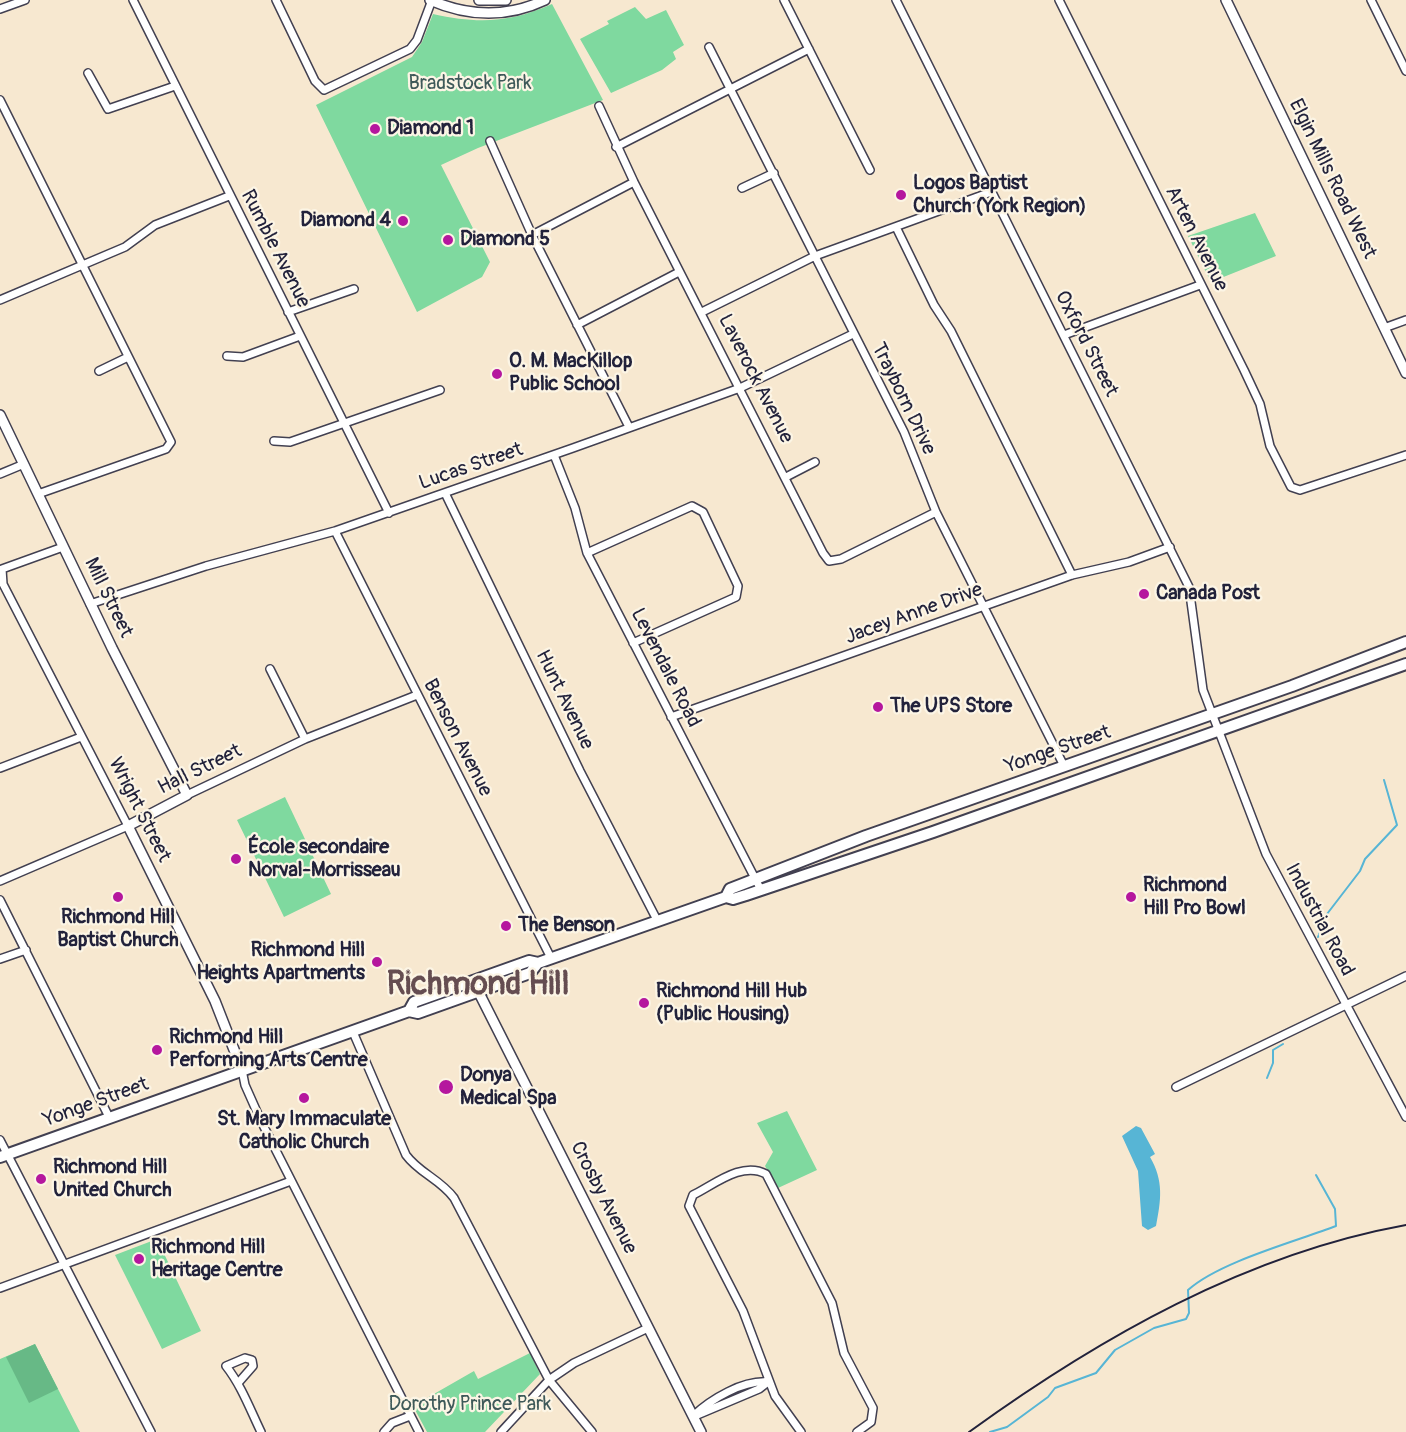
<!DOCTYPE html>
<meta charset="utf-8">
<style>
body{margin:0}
canvas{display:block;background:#f7e8d0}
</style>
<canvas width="1406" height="1432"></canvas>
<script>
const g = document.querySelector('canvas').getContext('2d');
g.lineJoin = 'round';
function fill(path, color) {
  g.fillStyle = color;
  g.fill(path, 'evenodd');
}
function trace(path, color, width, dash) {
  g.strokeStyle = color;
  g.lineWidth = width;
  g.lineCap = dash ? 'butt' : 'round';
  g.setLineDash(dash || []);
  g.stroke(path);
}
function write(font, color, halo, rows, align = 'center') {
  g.font = font + ' Pangolin,sans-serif';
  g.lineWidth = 4.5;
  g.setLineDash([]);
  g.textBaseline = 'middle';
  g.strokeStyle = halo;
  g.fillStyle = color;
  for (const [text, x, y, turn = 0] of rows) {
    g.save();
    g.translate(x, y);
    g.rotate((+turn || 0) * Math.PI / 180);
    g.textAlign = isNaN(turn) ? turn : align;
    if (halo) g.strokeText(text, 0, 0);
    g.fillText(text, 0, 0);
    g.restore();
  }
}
const green = new Path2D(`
 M 552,4 L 603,100 L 478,148 L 441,165 L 490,262 L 482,277 L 417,312 L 316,105 L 412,57 L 422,42 L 433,14 C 478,24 509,23 552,4 Z
 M 635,7 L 646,19 L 666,10 L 684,45 L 673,52 L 676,59 L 662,70 L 611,93 L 580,39 L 609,24 L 607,21 Z
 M 1255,213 L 1276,256 L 1211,282 L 1188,236 Z
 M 285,797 L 331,894 L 284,917 L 237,820 Z
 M 787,1111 L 817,1170 L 778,1188 L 765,1166 L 773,1152 L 757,1123 Z
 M 157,1239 L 201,1331 L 162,1349 L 115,1255 Z
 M 35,1344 L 80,1432 L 0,1432 L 0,1359 Z
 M 530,1353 L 540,1374 L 485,1432 L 427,1432 L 413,1406 L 474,1371 L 478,1379 Z`);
const forest = new Path2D(`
 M 35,1344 L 58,1389 L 29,1403 L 6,1357 Z`);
const water = new Path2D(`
 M 1136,1126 L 1141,1128 L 1155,1154 L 1150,1157 C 1164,1181 1161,1200 1156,1226 L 1148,1230 L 1142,1226 L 1138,1171 L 1122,1136 Z`);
const stream = new Path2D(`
 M 1318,937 L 1327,914 L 1360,871 L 1365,859 L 1397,825 L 1384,780
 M 1267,1078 L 1273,1063 L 1273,1050 L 1283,1044
 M 990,1432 L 1007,1427 L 1048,1397 L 1055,1388 L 1096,1373 L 1115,1350 L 1154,1328 L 1186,1319 L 1189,1313 L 1188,1290 C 1219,1262 1294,1242 1336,1226 L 1335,1209 L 1316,1175`);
const street = new Path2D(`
 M 133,0 L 389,513
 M 276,0 L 315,81 L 324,90 L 410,49 L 417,40 L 432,0
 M 784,0 L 870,170
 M 896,0 L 1189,587 L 1203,690 L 1266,854 L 1406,1117
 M 1059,0 L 1244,370 L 1260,404 L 1270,446 L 1291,487 L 1300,490 L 1406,455
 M 1371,0 L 1406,71
 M 0,9 L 25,0
 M 709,47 L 904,432 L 936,512 L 1064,766
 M 88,73 L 108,109 L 175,86
 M 0,100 L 171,442 L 166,449 L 38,494
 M 599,106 L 634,182 L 823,553 L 829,561 L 841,559 L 936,512
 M 490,141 L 532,235 L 629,427
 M 616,147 L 809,49
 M 742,188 L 774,173
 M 896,227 L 934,305 L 951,331 L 1072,575
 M 532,235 L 634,182
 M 0,300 L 125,247 L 155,225 L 229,196
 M 288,312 L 354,289
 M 702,312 L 815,256 L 991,192
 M 577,325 L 679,272
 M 1384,328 L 1406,320
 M 1064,335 L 1200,285
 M 227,356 L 243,357 L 300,336
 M 99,371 L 128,357
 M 274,441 L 290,442 L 440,390
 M 554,455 L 575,508 L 587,553 L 761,890
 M 0,474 L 24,464
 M 786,477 L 815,462
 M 445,493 L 580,771 L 657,920
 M 335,531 L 551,958
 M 587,553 L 692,506 L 703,512 L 738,586 L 736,597 L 633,643
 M 90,604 L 206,566 L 335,531 L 573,448 L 740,388 L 853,334
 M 270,669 L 305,739
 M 671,717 L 1072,575 L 1129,562 L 1170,547
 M 0,768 L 81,737
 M 187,795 L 305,739 L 417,695
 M 0,881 L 128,826 L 3,584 L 2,569 L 63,547
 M 0,900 L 109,1117
 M 0,959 L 26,950
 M 353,1032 L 406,1155 C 419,1173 440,1179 454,1198 L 549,1380 L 592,1432
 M 242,1070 L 245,1085 L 261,1121 L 419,1432
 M 1176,1087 L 1406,976
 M 0,1140 L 151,1432
 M 0,1288 L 291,1181
 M 239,1382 L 253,1366 L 252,1360 L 245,1358 L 226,1366 C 241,1385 250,1409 261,1432
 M 693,1416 C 711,1399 743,1380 768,1382
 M 695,1416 L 759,1389 L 768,1382
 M 384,1432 L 392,1423 L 410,1416
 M 501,1432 L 549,1380 L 574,1363 L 648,1328
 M 801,1432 L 775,1396 L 743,1311 L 689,1206 L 693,1195 C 715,1184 742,1161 766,1174 L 832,1303 L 844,1353 L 873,1408 L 871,1422 L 857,1432`);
const secondary = new Path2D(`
 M 430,0 C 469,17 507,18 545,0
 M 479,0 L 506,0
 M 1226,0 L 1406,373
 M 0,415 L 112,648 L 187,795 L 128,826 L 215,1001 L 242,1070
 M 473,981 L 701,1432`);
const primary = new Path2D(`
 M 726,897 L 730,889 L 866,836 L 1292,686 L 1406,642
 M 409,1011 L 414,1002 L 529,961 L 538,963 L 726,897 L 733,899 L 746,895 L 933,832 L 1406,664
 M 0,1157 L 409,1011 L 418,1013 L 530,973 L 538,963`);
const rail = new Path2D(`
 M 969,1432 C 1099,1338 1246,1254 1406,1225`);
const markers = [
 [375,129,6,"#b5179e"],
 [901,195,6,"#b5179e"],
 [403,221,6,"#b5179e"],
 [448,240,6,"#b5179e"],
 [497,374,6,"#b5179e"],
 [1144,594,6,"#b5179e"],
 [878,707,6,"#b5179e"],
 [236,859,6,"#b5179e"],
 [118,897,6,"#b5179e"],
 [1131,897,6,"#b5179e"],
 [506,926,6,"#b5179e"],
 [377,962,6,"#b5179e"],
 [644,1003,6,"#b5179e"],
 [157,1050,6,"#b5179e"],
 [446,1087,8,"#b5179e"],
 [304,1098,6,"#b5179e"],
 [41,1179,6,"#b5179e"],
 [139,1259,6,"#b5179e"]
];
const parkNames = [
 ["Bradstock Park",470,84],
 ["Dorothy Prince Park",470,1405]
];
const poiNames = [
 ["Diamond 1",387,129],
 ["Logos Baptist",913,184],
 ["Church (York Region)",913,207],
 ["Diamond 4",391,221,"right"],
 ["Diamond 5",460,240],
 ["O. M. MacKillop",509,362],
 ["Public School",509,385],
 ["Canada Post",1156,594],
 ["The UPS Store",890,707],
 ["École secondaire",248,848],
 ["Norval-Morrisseau",248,871],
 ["Richmond",1143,886],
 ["Hill Pro Bowl",1143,909],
 ["Richmond Hill",118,918,"center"],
 ["Baptist Church",118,941,"center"],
 ["The Benson",518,926],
 ["Richmond Hill",365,951,"right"],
 ["Heights Apartments",365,974,"right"],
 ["Richmond Hill Hub",656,992],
 ["(Public Housing)",656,1015],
 ["Richmond Hill",169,1038],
 ["Performing Arts Centre",169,1061],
 ["Donya",460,1076],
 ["Medical Spa",460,1099],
 ["St. Mary Immaculate",304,1120,"center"],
 ["Catholic Church",304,1143,"center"],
 ["Richmond Hill",53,1168],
 ["United Church",53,1191],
 ["Richmond Hill",151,1248],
 ["Heritage Centre",151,1271]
];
const streetNames = [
 ["Elgin Mills Road West",1332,179,64],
 ["Arten Avenue",1196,239,63],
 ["Rumble Avenue",275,249,63],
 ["Oxford Street",1086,344,63],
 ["Laverock Avenue",755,379,63],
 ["Trayborn Drive",903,399,64],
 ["Lucas Street",471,467,-19],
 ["Mill Street",108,598,64],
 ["Jacey Anne Drive",914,614,-20],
 ["Levendale Road",665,668,63],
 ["Hunt Avenue",564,700,64],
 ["Benson Avenue",457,738,63],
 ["Yonge Street",1058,750,-19],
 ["Hall Street",200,770,-26],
 ["Wright Street",139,810,63],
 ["Industrial Road",1319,920,62],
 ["Yonge Street",96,1103,-20],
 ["Crosby Avenue",603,1198,63]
];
const townNames = [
 ["Richmond Hill",478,986]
];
fill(green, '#7fd99f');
fill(forest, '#67b986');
fill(water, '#57b5d5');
trace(stream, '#57b5d5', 2);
trace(street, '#424051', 10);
trace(secondary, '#424051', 12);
trace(primary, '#424051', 14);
trace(street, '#fff', 7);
trace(secondary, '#fff', 9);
trace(primary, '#fff', 10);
trace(rail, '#22223b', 2);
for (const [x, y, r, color] of markers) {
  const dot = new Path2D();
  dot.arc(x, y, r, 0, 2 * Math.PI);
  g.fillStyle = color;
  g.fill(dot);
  trace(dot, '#fcf5e5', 2);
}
write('20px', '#3e5959', '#fcf5e5', parkNames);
write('bold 20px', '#22223b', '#fcf5e5', poiNames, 'left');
write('20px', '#22223b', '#fcf5e5', streetNames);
write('bold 32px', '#654d51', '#fcf5e5', townNames);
</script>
